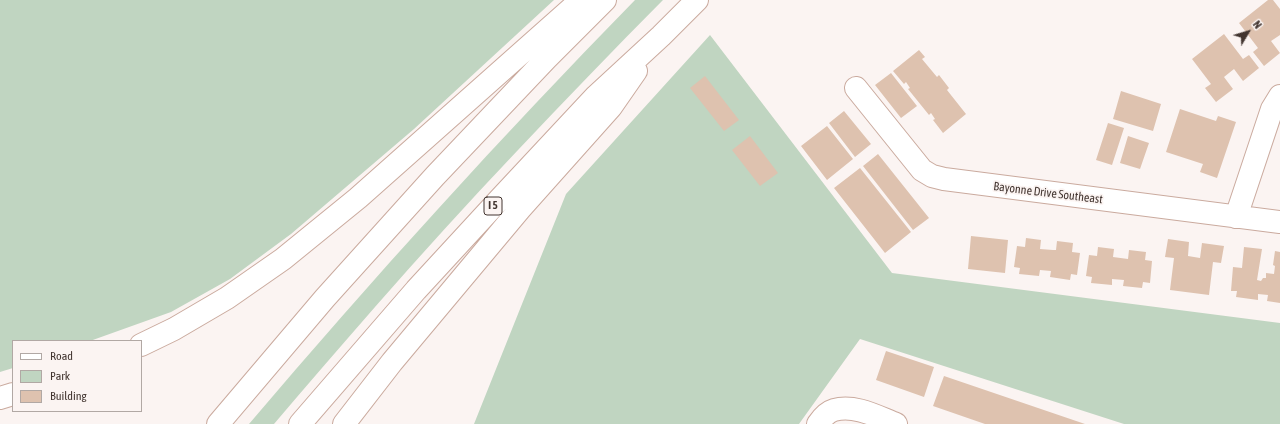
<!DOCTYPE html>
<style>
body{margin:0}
#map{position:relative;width:1280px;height:424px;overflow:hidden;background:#fbf4f2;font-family:"Asap Condensed",sans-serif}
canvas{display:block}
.legend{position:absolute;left:12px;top:340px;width:130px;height:72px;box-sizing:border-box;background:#fbf4f2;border:1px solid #b1a8a4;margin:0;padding:5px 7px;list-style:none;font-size:12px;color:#423530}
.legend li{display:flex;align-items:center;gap:8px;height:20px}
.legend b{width:20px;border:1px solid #b1a8a4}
.north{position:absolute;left:1228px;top:12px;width:40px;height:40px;-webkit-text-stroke:3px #fbf4f2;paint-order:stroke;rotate:52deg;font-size:11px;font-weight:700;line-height:16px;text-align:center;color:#423530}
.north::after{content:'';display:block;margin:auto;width:14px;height:18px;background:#423530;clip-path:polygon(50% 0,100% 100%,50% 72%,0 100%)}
</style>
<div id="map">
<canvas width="1280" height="424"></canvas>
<ul class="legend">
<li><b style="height:5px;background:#fff"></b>Road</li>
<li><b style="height:11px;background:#c0d5c1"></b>Park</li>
<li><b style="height:11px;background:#dec2af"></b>Building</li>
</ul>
<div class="north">N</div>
</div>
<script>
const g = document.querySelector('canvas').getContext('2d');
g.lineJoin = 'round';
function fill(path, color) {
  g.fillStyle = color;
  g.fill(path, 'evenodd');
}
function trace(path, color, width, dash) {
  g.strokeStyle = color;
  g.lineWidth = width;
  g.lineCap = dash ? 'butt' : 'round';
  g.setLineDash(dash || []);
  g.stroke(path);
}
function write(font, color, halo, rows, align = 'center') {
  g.font = font + ' "Asap Condensed",sans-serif';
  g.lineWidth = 3.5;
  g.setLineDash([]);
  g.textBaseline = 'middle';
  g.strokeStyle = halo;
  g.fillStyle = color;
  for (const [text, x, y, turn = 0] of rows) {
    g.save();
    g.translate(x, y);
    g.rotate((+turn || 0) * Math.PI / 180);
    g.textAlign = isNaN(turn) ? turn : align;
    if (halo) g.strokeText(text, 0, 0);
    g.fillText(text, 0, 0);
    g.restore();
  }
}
const green = new Path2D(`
 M 0,0 L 554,0 L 414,129 L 291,234 L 230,279 L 171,312 L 90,341 L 13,341 L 13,368 L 0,372 Z
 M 635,0 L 663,0 C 564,100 467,202 375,307 C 341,346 307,385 274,424 L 249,424 C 373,278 501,137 635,0 Z
 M 710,35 L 892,273 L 1280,323 L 1280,424 L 1124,424 L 860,339 L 799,424 L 474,424 L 566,194 Z`);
const building = new Path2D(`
 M 1268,0 L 1273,0 L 1280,9 L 1280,35 L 1271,41 L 1280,53 L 1264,66 L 1253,52 L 1258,48 L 1239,23 Z
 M 1224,34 L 1243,59 L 1249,55 L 1259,68 L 1243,81 L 1234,69 L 1224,77 L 1233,89 L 1216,102 L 1205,88 L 1211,84 L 1192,59 Z
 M 919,50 L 925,57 L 922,59 L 937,77 L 939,75 L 949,88 L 947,90 L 966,114 L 943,133 L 933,120 L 935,119 L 931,113 L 929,115 L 908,89 L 910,88 L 906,82 L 904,84 L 893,71 Z
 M 891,73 L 917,106 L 901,118 L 875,85 Z
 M 705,76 L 739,120 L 724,131 L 690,88 Z
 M 1121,91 L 1161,104 L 1153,131 L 1113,119 Z
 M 1180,109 L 1216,121 L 1218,116 L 1236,122 L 1217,178 L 1200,172 L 1203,164 L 1166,152 Z
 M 844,111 L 871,144 L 855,157 L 829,123 Z
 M 1108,123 L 1124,128 L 1112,165 L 1096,160 Z
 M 827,126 L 853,159 L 827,180 L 801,146 Z
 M 750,136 L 778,173 L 760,186 L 732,150 Z
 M 1128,136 L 1149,143 L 1140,169 L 1120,163 Z
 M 878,154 L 929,218 L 913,230 L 863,166 Z
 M 860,168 L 911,232 L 885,253 L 834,188 Z
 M 971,236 L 1008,240 L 1005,273 L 968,269 Z
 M 1026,238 L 1041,240 L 1040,249 L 1053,250 L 1056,250 L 1057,241 L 1073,243 L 1072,252 L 1080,253 L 1077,275 L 1071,274 L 1070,280 L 1050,277 L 1051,271 L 1040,270 L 1039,276 L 1019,274 L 1020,268 L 1014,267 L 1017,246 L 1025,247 Z
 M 1168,239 L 1189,242 L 1188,256 L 1200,258 L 1202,243 L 1224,246 L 1221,263 L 1213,262 L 1209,295 L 1170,290 L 1174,258 L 1165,257 Z
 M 1098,247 L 1114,249 L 1113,257 L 1128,259 L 1129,250 L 1146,252 L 1145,260 L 1152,261 L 1150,283 L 1143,282 L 1142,288 L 1123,286 L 1124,280 L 1112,279 L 1112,285 L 1091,283 L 1092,277 L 1086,276 L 1089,255 L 1097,256 Z
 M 1244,247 L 1262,249 L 1257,280 L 1261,281 L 1263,278 L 1266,278 L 1266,273 L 1274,274 L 1275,266 L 1273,265 L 1275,251 L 1280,252 L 1280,303 L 1267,301 L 1268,295 L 1258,294 L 1258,300 L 1236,297 L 1237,291 L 1231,291 L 1233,267 L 1242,268 Z
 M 886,351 L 934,367 L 924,397 L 876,380 Z
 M 944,376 L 1085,424 L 985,424 L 933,406 Z`);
const minor = new Path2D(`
 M 856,88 L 922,170 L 932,176 L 944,179 L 1280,222
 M 1236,217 L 1272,109 L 1280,96
 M 818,424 C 822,418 827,412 834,410 C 855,404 878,417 896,424`);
const highway = new Path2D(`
 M 141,345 L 174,329 L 227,298 L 283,259 L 358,198 L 581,0
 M 0,398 L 13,394
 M 218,424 L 325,298 L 435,176 L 547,58 L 605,0
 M 300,424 L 416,290 L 498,201 L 596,96 L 661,36 L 697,0
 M 344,424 L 392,362 L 520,209 L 611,107 L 636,71`);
const shields = [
 [493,206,18]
];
const shieldNames = [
 ["I 5",493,206]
];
const streetNames = [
 ["Bayonne Drive Southeast",1048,193,7]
];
fill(green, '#c0d5c1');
fill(building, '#dec2af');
trace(minor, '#caaa9e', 24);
trace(highway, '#caaa9e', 24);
trace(minor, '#fff', 22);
trace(highway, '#fff', 22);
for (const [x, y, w] of shields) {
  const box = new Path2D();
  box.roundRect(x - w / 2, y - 9, w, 18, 3);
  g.fillStyle = '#fbf4f2';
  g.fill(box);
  trace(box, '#423530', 1);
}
write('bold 11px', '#423530', null, shieldNames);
write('12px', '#423530', '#fbf4f2', streetNames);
</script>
